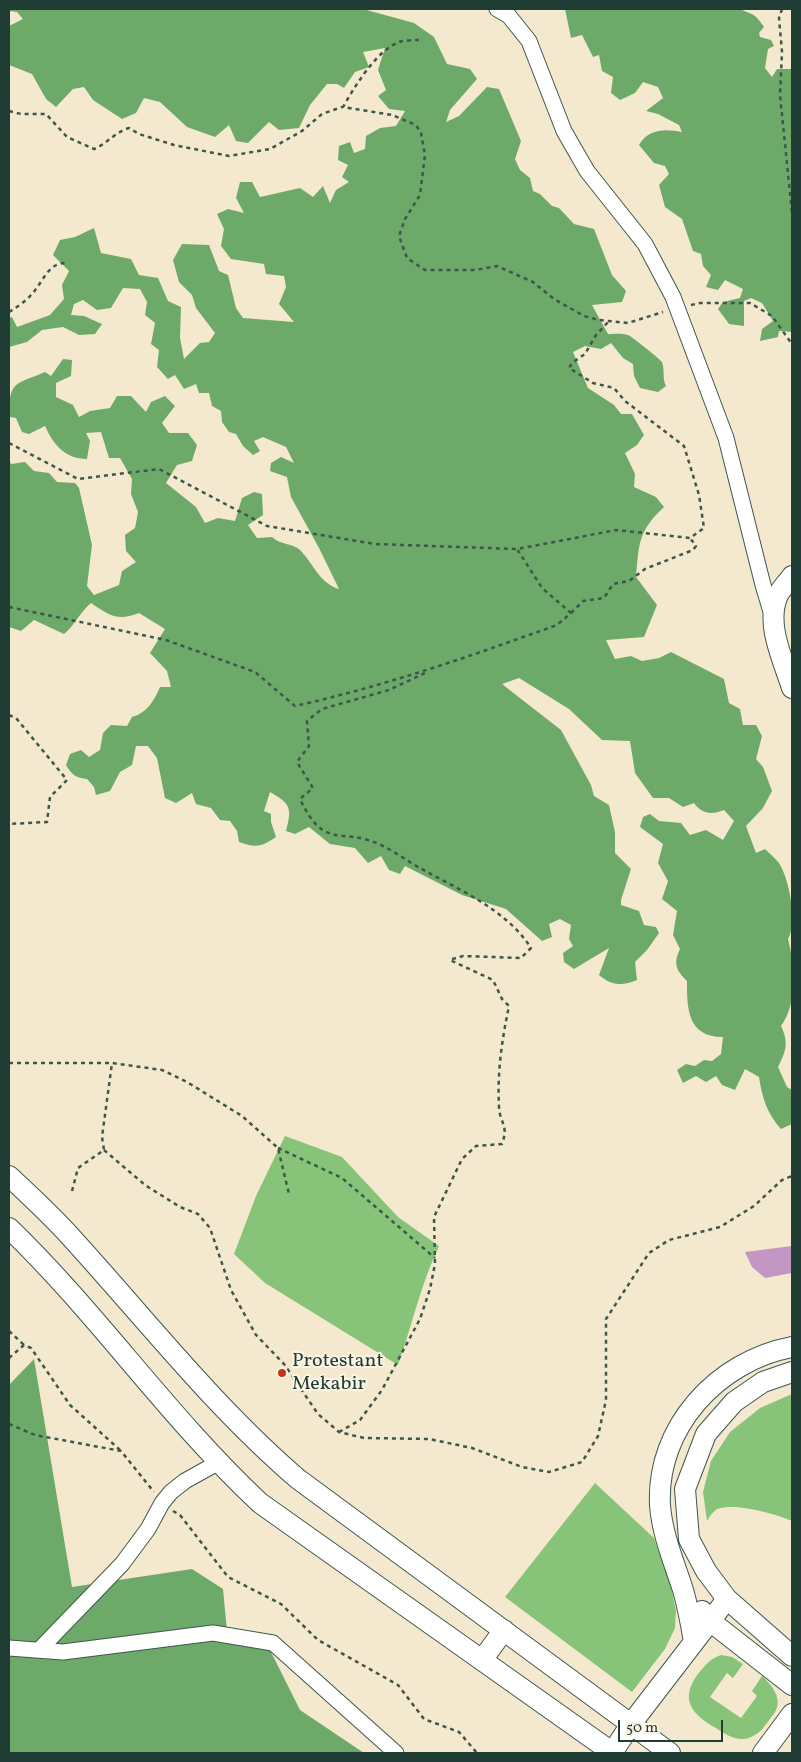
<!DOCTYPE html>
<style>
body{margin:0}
#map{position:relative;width:801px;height:1762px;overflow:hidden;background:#f4e9cf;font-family:Vollkorn,serif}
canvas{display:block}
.frame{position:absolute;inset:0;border:10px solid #1f3d34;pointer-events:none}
.scale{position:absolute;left:618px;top:1720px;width:105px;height:22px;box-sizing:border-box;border:2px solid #1f3d34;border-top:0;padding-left:6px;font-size:15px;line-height:18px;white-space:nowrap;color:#1f3d34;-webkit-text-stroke:4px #fcf5e5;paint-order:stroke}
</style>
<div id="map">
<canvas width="801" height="1762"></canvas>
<div class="frame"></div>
<div class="scale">50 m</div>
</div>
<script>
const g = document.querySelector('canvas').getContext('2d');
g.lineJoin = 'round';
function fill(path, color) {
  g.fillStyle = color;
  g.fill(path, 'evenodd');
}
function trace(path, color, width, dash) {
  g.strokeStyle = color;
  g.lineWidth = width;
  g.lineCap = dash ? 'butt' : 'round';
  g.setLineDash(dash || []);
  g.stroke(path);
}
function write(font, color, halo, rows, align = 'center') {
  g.font = font + ' Vollkorn,serif';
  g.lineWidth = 4;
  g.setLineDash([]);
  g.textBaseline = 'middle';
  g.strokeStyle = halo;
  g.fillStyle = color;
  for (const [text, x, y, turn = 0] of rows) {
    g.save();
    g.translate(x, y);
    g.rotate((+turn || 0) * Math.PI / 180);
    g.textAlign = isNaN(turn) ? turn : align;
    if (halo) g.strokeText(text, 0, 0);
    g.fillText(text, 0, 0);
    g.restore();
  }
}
const green = new Path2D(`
 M 285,1136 L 342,1157 L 398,1217 L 439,1246 C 421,1284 412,1325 398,1365 L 265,1283 L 234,1254 L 256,1196 Z
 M 792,1394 L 792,1521 C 776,1514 738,1504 721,1508 C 714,1509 711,1515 707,1521 L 703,1492 L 711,1461 L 730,1432 L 760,1408 Z
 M 595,1483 L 654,1538 L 671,1587 L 676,1611 L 675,1628 L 665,1649 L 632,1692 L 505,1597 Z
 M 721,1655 L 732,1657 L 743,1664 L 733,1678 L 727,1673 L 710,1697 L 741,1718 L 757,1696 L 752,1691 L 762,1676 C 774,1687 784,1701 773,1715 C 766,1724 761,1733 751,1737 C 739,1743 726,1735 716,1728 C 692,1715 679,1699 698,1674 C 706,1664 710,1659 721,1655 Z`);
const forest = new Path2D(`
 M 9,9 L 363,9 L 414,23 L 434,37 L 447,64 L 470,69 L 477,79 L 450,110 L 446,122 L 459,116 L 487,87 L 499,89 L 521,141 L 515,159 L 520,170 L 530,178 L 533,191 L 540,194 L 552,206 L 559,208 L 574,224 L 594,229 L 612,275 L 626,291 L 622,302 L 592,305 L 608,334 C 613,334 622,333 628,335 C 631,336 660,359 662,362 C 665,370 662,378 666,386 L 658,392 L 640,388 L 634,376 L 633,364 L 623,358 L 611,343 L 601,349 L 585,346 L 573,352 L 588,388 L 614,405 L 621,414 L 632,414 L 644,435 L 637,445 L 625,453 L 635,474 L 634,487 L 656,497 L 664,507 C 638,531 639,544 636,577 L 657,605 L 644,637 L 606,640 L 615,659 L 631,656 L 642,661 L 659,658 L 671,652 L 724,679 L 729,703 L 740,709 L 743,725 L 756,725 L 762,736 L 756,759 L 763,767 L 772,791 L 763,808 L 746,826 L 756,853 L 765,849 C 770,854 775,858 779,863 C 789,878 798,924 788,939 C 795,966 798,1003 781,1026 C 789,1042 786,1052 778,1067 L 787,1087 L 792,1090 L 792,1124 L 781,1129 C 767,1114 762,1097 759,1077 L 745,1069 L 735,1090 L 722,1085 L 716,1076 L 706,1082 L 696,1076 L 683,1083 L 677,1070 L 686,1064 L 695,1066 L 704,1060 L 712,1061 L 721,1054 L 723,1037 C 687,1037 687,1008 687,981 C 676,970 673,964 680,949 L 673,935 L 677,911 L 662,899 L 668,881 L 658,863 L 663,844 L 640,827 L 643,817 L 650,814 L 659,821 L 681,823 L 690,835 L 706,830 L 723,840 L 734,821 L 724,810 C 711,815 702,814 694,803 L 683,807 L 669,798 L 653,798 L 635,773 L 630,741 L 602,740 L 569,709 L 519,678 L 502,684 L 561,730 L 591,785 L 594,796 L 609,805 L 615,832 L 615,853 L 631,869 L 621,900 L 621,905 L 639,911 L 644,925 L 656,927 L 659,933 L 647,950 L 635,962 L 637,980 C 622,986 612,986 599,975 L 609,948 L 574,969 L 564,962 L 563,953 L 573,946 L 569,939 L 571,925 L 560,919 L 549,924 L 552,937 L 542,941 L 506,909 L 462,895 L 405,866 L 400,874 L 389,870 L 381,856 L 368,863 L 355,848 L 330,844 L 309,827 L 295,834 L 286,831 C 292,808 291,804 270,792 L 264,811 L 271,814 L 271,822 L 276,837 C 262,847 255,848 239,842 L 237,831 L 230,821 L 220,820 L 211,808 L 196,804 L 192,793 L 176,803 L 165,798 L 157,758 L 148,746 L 136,746 L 132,765 L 120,772 L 110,791 L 96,795 L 94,787 L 87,779 C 76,778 72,775 66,765 L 70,754 L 81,750 L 89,757 L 100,750 L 103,733 L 111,725 L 127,726 L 132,717 C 147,713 154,701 160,687 L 171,687 L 167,671 L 150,653 L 165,629 L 139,613 C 117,622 109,615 91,603 C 80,612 75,625 64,634 L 34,620 L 21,631 L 9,627 L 9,460 L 11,464 L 25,462 L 34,471 L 49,473 L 57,482 L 75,483 L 79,488 L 92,545 L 87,586 L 94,595 L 119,585 L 122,571 L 136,562 L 126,551 L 125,535 L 135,528 L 138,512 L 131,494 L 132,479 L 120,458 L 109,458 L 101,432 L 86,433 L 90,441 L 87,459 C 65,459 53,444 45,426 L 29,434 L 22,432 L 16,418 L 9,417 C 9,380 15,385 45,372 L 51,376 L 63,359 L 72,360 L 71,376 L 56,383 L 56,397 L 73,405 L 79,417 L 90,411 L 110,408 L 117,396 L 131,396 L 146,412 L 151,402 L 165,396 L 175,406 L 162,423 L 169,433 L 188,433 L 197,445 L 192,461 L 177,465 L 166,483 L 196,507 L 205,523 L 218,518 L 235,521 L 242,498 L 254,492 L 262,494 L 263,515 L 248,525 L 257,538 L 272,537 C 280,545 293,543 300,550 C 314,564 319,583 339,589 L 319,548 L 291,497 L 287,477 L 270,471 L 271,463 L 281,457 L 294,463 L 286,447 L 263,437 L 254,441 L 260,451 L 253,455 L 243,446 L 236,434 L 229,432 L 222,422 L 221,411 L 212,406 L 209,393 L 199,393 L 196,384 L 184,389 L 175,375 L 168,379 L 157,367 L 159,350 L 151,344 L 155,323 L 145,315 L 147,302 L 140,289 L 123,288 L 111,308 L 97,310 L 83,300 L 74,304 L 71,315 L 84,316 L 102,324 L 95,334 L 79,335 L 63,327 L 42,330 L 27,342 L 9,347 L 9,318 L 12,317 L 17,327 L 50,315 L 64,299 L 62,285 L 69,271 L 53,255 L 60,240 L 75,237 L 94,228 L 101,253 L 131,259 L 139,275 L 158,278 L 168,301 L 181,307 L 180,338 L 184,359 L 200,343 L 209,342 L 215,333 L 196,308 L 192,295 L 179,282 L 173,260 L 182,244 L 209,245 L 219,271 L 228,275 L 236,308 L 243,318 L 294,322 L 279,304 L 286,287 L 284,276 L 266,274 L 264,264 L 231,259 L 221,246 L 224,229 L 217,214 L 228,209 L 244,213 L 236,198 L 240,182 L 252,182 L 260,197 L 300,188 L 313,197 L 323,186 L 330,203 L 336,190 L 349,182 L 342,177 L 348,165 L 338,160 L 339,146 L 350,142 L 354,153 L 365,149 L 366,136 L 380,128 L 396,126 L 405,111 L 389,109 L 378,96 L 386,90 L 378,70 L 385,48 L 363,52 L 369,67 L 355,72 L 344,88 L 337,84 L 327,84 L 310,105 L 299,128 L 279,130 L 269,122 L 248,143 L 236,141 L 229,125 L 215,137 L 187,127 L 160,102 L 144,98 L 136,113 L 122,119 L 93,100 L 84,87 L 73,89 L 56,107 L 46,99 L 32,74 L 9,65 L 9,26 L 23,19 L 17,12 L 9,11 Z
 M 565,9 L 740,9 C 753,15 755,13 764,27 L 759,33 L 760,37 L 771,40 L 774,46 L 768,49 L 765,68 L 772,77 L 777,69 L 792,69 L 792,332 L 779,331 L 778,337 L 760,341 L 762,329 L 773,321 L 762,303 L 751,298 L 744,301 L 744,326 L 729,324 L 718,309 L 723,302 L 740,298 L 743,289 L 725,280 L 718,290 L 706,287 L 711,275 L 703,266 L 701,254 L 693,251 L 682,219 L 665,207 L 659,185 L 669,174 L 665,166 L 654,163 L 639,145 C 649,128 666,129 682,132 L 679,125 L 658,114 L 646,111 L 663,98 L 658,87 L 643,82 L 635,93 L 620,100 L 611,93 L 613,77 L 602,71 L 599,55 L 593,57 L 582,35 L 571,38 Z
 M 34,1359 L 72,1587 L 192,1569 L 223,1589 L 228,1642 L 270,1650 L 300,1710 L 364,1753 L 9,1753 L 9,1385 Z`);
const building = new Path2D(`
 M 792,1246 L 792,1273 L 765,1278 L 752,1267 L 745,1252 Z`);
const path = new Path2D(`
 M 782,9 L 779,18 L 782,52 L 780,95 L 792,213
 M 419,40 C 413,40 405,40 399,42 C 376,51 355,86 343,107 L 392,115 L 416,125 L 421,133 L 425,155 L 420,195 L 405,219 L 399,236 L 407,258 L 425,270 L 475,270 L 497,266 L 533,282 L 554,299 L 584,316 L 599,320 L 628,323 L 663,312
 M 9,111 L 21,114 L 46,114 L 67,137 L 94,149 C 107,144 115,132 129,128 L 139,134 L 174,145 L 229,156 L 270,149 L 302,131 L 322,114 L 342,107
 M 691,305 L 700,303 L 750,303 L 772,316 L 792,344
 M 9,312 C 17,307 25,302 31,295 C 43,283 48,261 68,263
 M 9,443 L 78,479 L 159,469 L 267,526 L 375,544 L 517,549 L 616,530 L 690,538 L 704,528 L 699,495 L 684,446 L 625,401 L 614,388 L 593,383 L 569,368 L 572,363 L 585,354 L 596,335 L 609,321
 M 9,607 L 166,640 L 255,672 L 295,706 C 385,686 471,656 557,625 L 571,613 L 542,588 L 517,549
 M 571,613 L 583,601 L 604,598 L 613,584 L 629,581 L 645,569 L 693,550 L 696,546 L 690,538
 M 425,673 L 389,690 L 322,709 L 307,721 L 309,746 L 297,762 L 313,788 L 300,799 C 325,852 341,826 381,845 C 394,851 407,861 420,868 C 459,890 506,909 531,948 L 521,958 L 463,956 L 449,960
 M 9,715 L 16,718 L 67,780 L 50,797 L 47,822 L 9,824
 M 9,1063 L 112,1063
 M 278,1148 L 342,1178 L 435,1258
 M 104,1150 L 145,1185 L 180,1207 L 198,1214 L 210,1228 L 231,1290 L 256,1335 L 284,1364 L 318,1414 L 339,1432 L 364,1438 L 429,1439 L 472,1448 L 522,1467 L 549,1472 L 582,1462 L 598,1436 L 606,1400 L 606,1319 L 649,1253 L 669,1240 L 720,1227 L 754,1206 L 782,1180 L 792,1176
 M 72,1191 L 78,1168 L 104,1150 L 102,1137 L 112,1063 L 162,1070 L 187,1082 L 242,1116 L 278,1148 L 289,1194
 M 9,1331 L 24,1345
 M 9,1358 L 24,1345 L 31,1348 L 70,1405 L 120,1450
 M 9,1424 L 35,1435 L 121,1451 L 154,1492
 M 339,1432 L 360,1420 L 382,1390 L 420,1319 L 430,1289 L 435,1264 L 434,1217 L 462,1159 L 476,1146 L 502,1144 C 509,1125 500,1124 499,1107 C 497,1073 502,1039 509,1006 L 502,999 L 493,980 L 450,960
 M 173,1511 L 180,1515 L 228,1577 L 281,1604 L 318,1640 L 398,1685 L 424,1719 L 459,1732 L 477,1753`);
const street = new Path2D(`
 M 497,9 L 509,16 L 529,41 L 564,131 L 587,171 L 645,244 L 673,297 L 726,438 L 763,585 L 772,615
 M 9,1648 L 63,1652 L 213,1633 L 273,1643 L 396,1753
 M 39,1650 L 122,1564 L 148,1529 L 162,1503 L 171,1492 L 185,1481 L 219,1462`);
const secondary = new Path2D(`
 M 792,576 C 788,582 781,589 778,595 C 765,624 783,659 792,688
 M 9,1176 C 29,1195 50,1214 69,1235 C 144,1317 213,1406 298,1479 L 670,1753
 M 9,1228 C 98,1314 169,1418 260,1503 L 613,1753
 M 792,1372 L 763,1382 L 734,1402 L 706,1434 L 685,1489 L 689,1539 L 706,1571 L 727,1599 L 792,1656
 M 702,1611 L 710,1621 L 792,1685
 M 694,1642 C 691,1624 688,1607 683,1590 C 674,1562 662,1534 660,1505 C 656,1427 718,1361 792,1347
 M 482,1660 L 504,1630
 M 612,1753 L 631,1724 L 727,1599
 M 763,1753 L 792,1714`);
const markers = [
 [282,1373,5,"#c8321e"]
];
const poiNames = [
 ["Protestant",292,1362],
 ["Mekabir",292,1385]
];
fill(green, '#87c47a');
fill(forest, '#6daa6a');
fill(building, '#c496c4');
trace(street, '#3f574b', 17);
trace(secondary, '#3f574b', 22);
trace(path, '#3f574b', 2.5, [4, 4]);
trace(street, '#fff', 15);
trace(secondary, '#fff', 20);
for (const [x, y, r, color] of markers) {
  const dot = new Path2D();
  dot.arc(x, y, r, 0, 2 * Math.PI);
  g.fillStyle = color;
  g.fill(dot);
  trace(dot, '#fcf5e5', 2);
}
write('20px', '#1f3d34', '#fcf5e5', poiNames, 'left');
</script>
